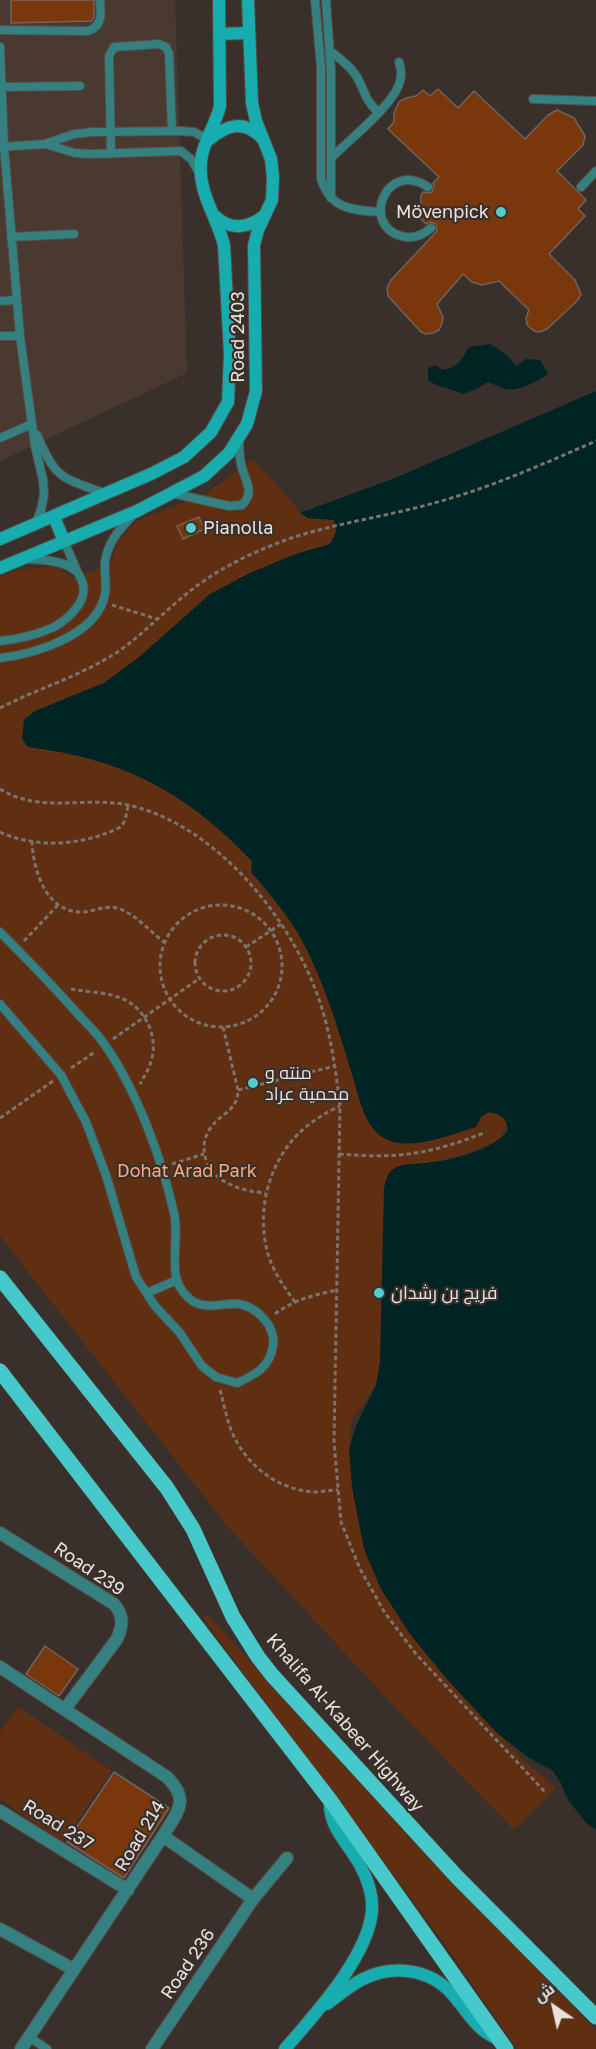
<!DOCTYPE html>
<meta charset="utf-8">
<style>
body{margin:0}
#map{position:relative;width:596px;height:2049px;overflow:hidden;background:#3a302b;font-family:"Golos Text",Cairo,sans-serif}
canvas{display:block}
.north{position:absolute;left:524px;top:1977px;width:60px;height:60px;-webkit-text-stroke:4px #3a302b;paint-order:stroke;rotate:326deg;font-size:16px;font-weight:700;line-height:24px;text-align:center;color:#e8e2df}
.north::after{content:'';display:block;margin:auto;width:21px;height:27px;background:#e8e2df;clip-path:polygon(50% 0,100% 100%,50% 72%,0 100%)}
</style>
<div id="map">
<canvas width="596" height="2049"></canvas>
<div class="north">ش</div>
</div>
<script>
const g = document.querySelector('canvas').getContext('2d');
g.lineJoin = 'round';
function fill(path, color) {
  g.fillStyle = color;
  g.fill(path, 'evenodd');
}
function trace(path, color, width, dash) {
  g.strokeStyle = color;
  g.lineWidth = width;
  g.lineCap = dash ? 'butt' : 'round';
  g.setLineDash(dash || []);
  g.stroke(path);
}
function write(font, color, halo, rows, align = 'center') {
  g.font = font + ' "Golos Text",Cairo,sans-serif';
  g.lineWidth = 4.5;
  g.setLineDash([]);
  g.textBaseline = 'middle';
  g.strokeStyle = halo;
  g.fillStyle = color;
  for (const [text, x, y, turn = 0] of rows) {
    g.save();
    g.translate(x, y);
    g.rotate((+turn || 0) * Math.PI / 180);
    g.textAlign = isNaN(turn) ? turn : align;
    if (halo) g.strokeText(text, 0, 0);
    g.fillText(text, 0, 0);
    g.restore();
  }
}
const built = new Path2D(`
 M 0,0 L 175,0 L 187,373 L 0,461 Z`);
const green = new Path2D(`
 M 253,459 L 289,498 L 300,513 L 308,518 L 334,520 L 336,532 L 330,544 L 293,555 L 138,658 L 104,683 L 35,711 L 24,720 L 22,738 L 29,747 C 124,759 186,792 252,861 L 251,872 C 266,890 281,908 294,927 C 326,976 346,1053 363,1109 L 481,1117 L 489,1112 L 499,1113 L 507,1122 L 501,1139 C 471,1153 446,1161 413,1165 L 376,1385 L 352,1420 L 349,1449 L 364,1549 L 381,1589 L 410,1634 L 446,1678 L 522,1759 L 556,1788 L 514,1830 L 392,1704 L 228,1527 L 0,1236 L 0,577 L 16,570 L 57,566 L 72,578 L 112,564 L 116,544 L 138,520 L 204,495 Z
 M 208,1615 L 420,1849 L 596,2030 L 596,2049 L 517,2049 L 444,1943 L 203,1618 Z
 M 18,1707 L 112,1771 L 63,1842 L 0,1799 L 0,1732 Z`);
const water = new Path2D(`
 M 490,344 L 507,355 L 516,366 L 526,359 L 540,360 L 548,374 C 537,381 520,392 506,389 C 500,388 493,384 488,382 L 476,389 L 463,394 C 450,388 439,388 428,380 L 428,368 L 436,365 L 442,370 C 457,368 462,360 469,347 Z
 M 596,391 L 596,1830 L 586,1823 L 568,1800 L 560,1781 L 552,1770 L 529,1758 L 495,1731 L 446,1678 L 410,1634 L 381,1589 L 364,1549 L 352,1487 L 349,1449 L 356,1426 L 376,1385 L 380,1363 L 384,1188 C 386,1180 387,1172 395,1168 C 403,1163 418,1164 427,1163 C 454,1160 490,1151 508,1131 C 507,1119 502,1114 489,1112 L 481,1117 L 476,1127 C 453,1134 412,1151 388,1140 C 364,1130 359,1096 352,1074 C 337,1025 322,974 296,930 C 283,909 267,890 251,872 L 252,861 C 186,792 124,759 28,747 L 22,739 L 24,720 L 35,711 L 104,683 L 138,658 L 210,594 L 250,573 L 293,555 L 330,544 L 336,532 L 334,520 L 308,518 L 300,513 L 395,478 Z`);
const building = new Path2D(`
 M 11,0 L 94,0 L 94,17 L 92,21 L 11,23 Z
 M 438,89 L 458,108 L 474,91 L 525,139 L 548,115 L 557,110 L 574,118 L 585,136 L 583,145 L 557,171 L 586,200 L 578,209 L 585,216 L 549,254 L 575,280 L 581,294 L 578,300 L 547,329 L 540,332 L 534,331 L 527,325 L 526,318 L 529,310 L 499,281 L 482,285 L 472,282 L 463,274 L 437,304 L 443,317 L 442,323 L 439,330 L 433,333 L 426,334 L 421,332 L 388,296 L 387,288 L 391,280 L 437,231 L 436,224 L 431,222 L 426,224 L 420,218 L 421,195 L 423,192 L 428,193 L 432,192 L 434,187 L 433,183 L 439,177 L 388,129 L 394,122 L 394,113 L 399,102 L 406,98 L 416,96 L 423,90 L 430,96 Z
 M 199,517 L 204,529 L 183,539 L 177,526 Z
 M 45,1646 L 78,1669 L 59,1696 L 26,1674 Z
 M 114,1772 L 169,1808 L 124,1878 L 67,1842 Z`);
const path = new Path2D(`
 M 112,605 L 157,619
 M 0,708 C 39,688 81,676 119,651 C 140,636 158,618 178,601 C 203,579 232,562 263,549 C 317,525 378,519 434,503 C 490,488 543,464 596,441
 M 0,789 C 40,814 84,796 128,805 C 219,825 298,926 323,1012 C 332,1042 336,1074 340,1105 L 334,1442 L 341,1522 L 360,1569 L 385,1613 L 416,1654 L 546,1793
 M 0,832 C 32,847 74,846 107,833 C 112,831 120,829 123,824 C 126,819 127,811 128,805
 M 32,841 C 33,870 46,914 84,912 C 96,911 107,904 120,909 C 136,915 151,932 165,943
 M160 966a61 61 0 1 1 122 0a61 61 0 1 1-122 0Z
 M195 963a28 28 0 1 1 56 0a28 28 0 1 1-56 0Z
 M 24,941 L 58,905
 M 246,947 L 281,924
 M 71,989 C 86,992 103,992 118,997 C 143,1005 158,1033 152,1058 C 150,1067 145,1075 140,1084
 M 223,1027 L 238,1090 C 238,1110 223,1112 212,1126 C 207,1132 204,1140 204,1147 C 204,1180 239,1191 265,1193
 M 113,1039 L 200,978
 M 71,1068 L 95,1052
 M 238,1090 L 335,1066
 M 0,1118 L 53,1081
 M 339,1154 C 399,1159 431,1154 486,1132
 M 172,1164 L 204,1154
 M 295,1302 C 284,1287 273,1271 268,1254 C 256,1212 268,1165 298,1134 C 309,1123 325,1113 340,1106
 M 275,1314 C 293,1300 314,1295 337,1290
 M 220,1390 C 225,1408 228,1428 238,1444 C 254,1471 282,1490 314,1492 C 322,1492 330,1490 338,1490`);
const lane = new Path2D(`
 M 315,0 L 321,67 L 321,179 C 331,210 353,210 381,212
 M 326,0 L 331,71 L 331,198
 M 0,30 L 88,31 C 103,26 101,14 100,0
 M 0,47 L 4,147 L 20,336 L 35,446 L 43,480 L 44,495 L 41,510 L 35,525
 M 330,51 C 339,58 349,65 355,74 C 365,89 363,98 378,112
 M 2,87 L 80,86
 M 533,99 L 596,101
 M 45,144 L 75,153 L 92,154 L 181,151 L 192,160 L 199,173
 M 0,147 L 45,144 L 74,134 L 92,132 L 180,131 L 194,132 L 209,140
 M 111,154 L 109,56 L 114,47 L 159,44 L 166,47 L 169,53 L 172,131
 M 331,158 C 349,140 395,104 400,81 C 402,74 401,68 399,62
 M 428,187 C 387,159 360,224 401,236 C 412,239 422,236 431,228
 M 581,187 L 596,171
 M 11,237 L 74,234
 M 0,301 L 17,300
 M 0,336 L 20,336
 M 37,435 C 56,481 62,477 106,494
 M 0,438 L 32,424
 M 171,493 L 229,506 L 242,505 C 256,492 244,479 241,464 C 239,455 239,447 239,438
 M 64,541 L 77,571
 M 0,641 C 19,639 37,635 54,627 C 70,618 91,598 81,579 C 80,577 78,572 76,571 C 64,560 42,560 27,559
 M 0,658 C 35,654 98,635 105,594 C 107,584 104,572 105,562 C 108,541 120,529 133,515
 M 0,932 C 27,959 53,986 78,1014 C 87,1024 98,1034 105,1045 C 137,1091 162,1159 174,1213 C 179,1235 171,1260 177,1281 C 180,1289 187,1298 194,1302 C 210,1310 224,1302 239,1304 C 258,1307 276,1327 273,1346 C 270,1367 255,1375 237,1383 L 216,1377 L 202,1366 L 180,1333 L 155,1306 L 136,1277 L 106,1175 L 86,1122 L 61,1075 L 0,1004
 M 147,1293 L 177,1280
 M 29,2037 L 47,2049`);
const street = new Path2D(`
 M 0,1533 L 114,1604 C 124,1616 123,1625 117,1639 L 65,1709
 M 0,1667 L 167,1777 C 191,1801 177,1812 163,1836 L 21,2049
 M 0,1811 L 128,1890
 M 163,1836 L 253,1899
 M 0,1929 L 73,1969
 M 152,2049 L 253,1899 L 287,1858`);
const secondary = new Path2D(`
 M 220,34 L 249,33
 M 210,139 C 228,124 244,120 262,138
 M 215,216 C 230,231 248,228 264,216
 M 54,517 L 64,541
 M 0,539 L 151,474 L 184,457 L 211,432 L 228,402 L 230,354 L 224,245 C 216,214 195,189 202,155 C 205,140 216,123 220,106 L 219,0
 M 0,568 L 137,511 L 204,476 L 229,453 L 247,424 L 256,391 L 254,245 L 258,230 L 272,200 L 273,177 L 271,159 L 256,121 L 252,103 L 248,0
 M 327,2004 C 338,1996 348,1987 361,1980 C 391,1964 430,1968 453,1995 C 469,2013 475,2029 498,2039
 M 285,2049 C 314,2015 369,1956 372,1910 C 373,1894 367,1878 360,1865 C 348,1843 328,1827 330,1800`);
const primary = new Path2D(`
 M 0,1278 L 167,1488 L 193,1529 L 233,1617 L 258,1657 L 272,1675 L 457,1877 L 596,2017
 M 0,1371 L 330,1800 L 506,2049`);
const markers = [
 [501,212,6,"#52cdce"],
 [191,528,6,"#52cdce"],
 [253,1083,6,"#52cdce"],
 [379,1293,6,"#52cdce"]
];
const poiNames = [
 ["Mövenpick",489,212,"right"],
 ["Pianolla",203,528],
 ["منته و",265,1073],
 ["محمية عراد",265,1094],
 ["فريج بن رشدان",391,1293]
];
const streetNames = [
 ["Road 2403",238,337,-90],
 ["Road 239",89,1569,34],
 ["Khalifa Al-Kabeer Highway",345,1723,49],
 ["Road 237",58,1825,32],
 ["Road 214",140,1836,-59],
 ["Road 236",188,1964,-56]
];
const parkNames = [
 ["Dohat Arad Park",187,1171]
];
fill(built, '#493931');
fill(green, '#602f12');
fill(water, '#002424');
fill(building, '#79370b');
trace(building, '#6f645f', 1.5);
trace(lane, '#564c48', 10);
trace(street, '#564c48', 14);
trace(secondary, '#564c48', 14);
trace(primary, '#564c48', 16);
trace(path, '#7b736e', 3, [4.5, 3]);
trace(lane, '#358181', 8);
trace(street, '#358181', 12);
trace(secondary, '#17adae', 12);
trace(primary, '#46c9ca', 15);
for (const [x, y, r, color] of markers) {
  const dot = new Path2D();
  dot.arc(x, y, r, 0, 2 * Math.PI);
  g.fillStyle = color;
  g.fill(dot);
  trace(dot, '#3a302b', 2);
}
write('18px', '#e8e2df', '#3a302b', poiNames, 'left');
write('18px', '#e8e2df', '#3a302b', streetNames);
write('18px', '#f7a97f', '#3a302b', parkNames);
</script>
